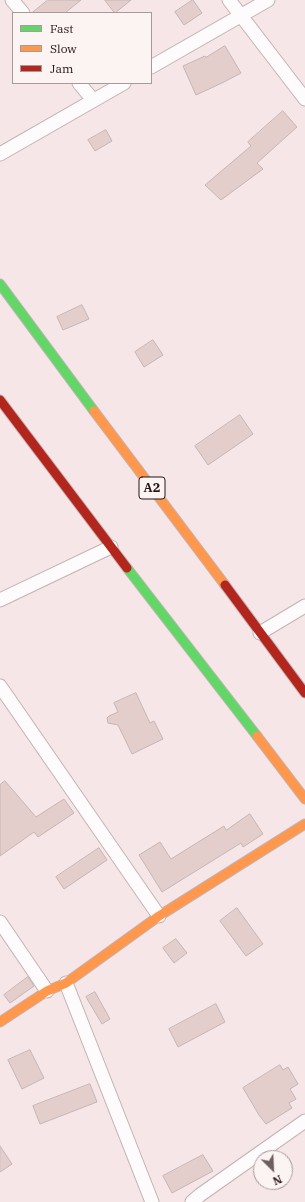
<!DOCTYPE html>
<style>
body{margin:0}
#map{position:relative;width:305px;height:1202px;overflow:hidden;background:#f6e6e8;font-family:"IBM Plex Serif",serif}
canvas{display:block}
.legend{position:absolute;left:12px;top:12px;width:140px;height:72px;box-sizing:border-box;background:#fcf3f3;border:1px solid #a69a9b;margin:0;padding:5px 7px;list-style:none;font-size:12px;color:#251517}
.legend li{display:flex;align-items:center;gap:8px;height:20px}
.legend b{width:20px;border:1px solid #a69a9b}
.north{position:absolute;left:253px;top:1150px;width:40px;height:40px;box-sizing:border-box;background:#fcf3f3;border:1px solid #a69a9b;border-radius:50%;rotate:156deg;font-size:11px;font-weight:700;line-height:16px;text-align:center;color:#251517}
.north::after{content:'';display:block;margin:auto;width:14px;height:18px;background:#6e5e60;clip-path:polygon(50% 0,100% 100%,50% 72%,0 100%)}
</style>
<div id="map">
<canvas width="305" height="1202"></canvas>
<ul class="legend">
<li><b style="height:5px;background:#63d668"></b>Fast</li>
<li><b style="height:5px;background:#ff974d"></b>Slow</li>
<li><b style="height:5px;background:#b3261e"></b>Jam</li>
</ul>
<div class="north">N</div>
</div>
<script>
const g = document.querySelector('canvas').getContext('2d');
g.lineJoin = 'round';
function fill(path, color) {
  g.fillStyle = color;
  g.fill(path, 'evenodd');
}
function trace(path, color, width, dash) {
  g.strokeStyle = color;
  g.lineWidth = width;
  g.lineCap = dash ? 'butt' : 'round';
  g.setLineDash(dash || []);
  g.stroke(path);
}
function write(font, color, halo, rows, align = 'center') {
  g.font = font + ' "IBM Plex Serif",serif';
  g.lineWidth = 3;
  g.setLineDash([]);
  g.textBaseline = 'middle';
  g.strokeStyle = halo;
  g.fillStyle = color;
  for (const [text, x, y, turn = 0] of rows) {
    g.save();
    g.translate(x, y);
    g.rotate((+turn || 0) * Math.PI / 180);
    g.textAlign = isNaN(turn) ? turn : align;
    if (halo) g.strokeText(text, 0, 0);
    g.fillText(text, 0, 0);
    g.restore();
  }
}
const building = new Path2D(`
 M 48,0 L 81,0 L 65,13 L 32,13 Z
 M 105,0 L 131,0 L 115,13 Z
 M 193,0 L 202,13 L 184,25 L 175,12 Z
 M 225,46 L 241,73 L 224,82 L 196,95 L 183,66 L 205,56 L 206,57 Z
 M 283,111 L 297,127 L 257,163 L 263,169 L 221,200 L 205,185 L 251,146 L 248,142 Z
 M 106,130 L 112,141 L 95,151 L 88,140 Z
 M 82,305 L 89,319 L 63,330 L 57,317 Z
 M 153,340 L 163,355 L 144,367 L 135,352 Z
 M 240,415 L 253,434 L 208,465 L 195,446 Z
 M 136,693 L 150,723 L 154,721 L 163,739 L 132,754 L 118,725 L 108,723 L 107,718 L 109,716 L 118,712 L 114,703 Z
 M 5,781 L 36,817 L 64,799 L 74,813 L 38,837 L 34,832 L 0,856 L 0,785 Z
 M 250,814 L 263,834 L 243,847 L 241,843 L 162,892 L 139,855 L 160,842 L 171,859 L 224,826 L 226,830 Z
 M 99,848 L 107,860 L 64,889 L 56,877 Z
 M 237,908 L 263,944 L 246,956 L 220,921 Z
 M 176,939 L 187,953 L 174,963 L 163,948 Z
 M 28,977 L 34,986 L 10,1003 L 4,995 Z
 M 95,992 L 110,1019 L 102,1024 L 86,997 Z
 M 216,1004 L 225,1022 L 178,1047 L 169,1029 Z
 M 30,1050 L 44,1078 L 22,1089 L 8,1060 Z
 M 280,1065 L 283,1070 L 288,1067 L 298,1084 L 290,1089 L 296,1099 L 289,1103 L 292,1108 L 266,1124 L 259,1115 L 243,1088 Z
 M 90,1084 L 97,1102 L 40,1124 L 33,1106 Z
 M 0,1146 L 12,1164 L 0,1172 Z
 M 203,1155 L 213,1171 L 172,1193 L 163,1176 Z`);
const street = new Path2D(`
 M 12,0 L 23,13
 M 229,0 L 305,99
 M 151,67 L 268,0
 M 79,83 L 93,100
 M 0,154 L 124,83
 M 0,600 L 111,547
 M 260,633 L 305,606
 M 0,686 L 159,916
 M 0,922 L 47,991
 M 66,983 L 152,1202
 M 192,1202 L 200,1195 L 305,1121`);
const fast = new Path2D(`
 M 0,284 L 94,411
 M 127,568 L 257,736`);
const slow = new Path2D(`
 M 94,411 L 225,585
 M 257,736 L 305,799
 M 0,1022 L 47,991 L 66,983 L 159,916 L 305,824`);
const jam = new Path2D(`
 M 0,400 L 127,568
 M 225,585 L 305,693`);
const shields = [
 [152,488,26]
];
const shieldNames = [
 ["A2",152,488]
];
fill(building, '#e3cecc');
trace(building, '#c4b5b5', 1);
trace(street, '#c2b3b4', 15);
trace(fast, '#c2b3b4', 11);
trace(slow, '#c2b3b4', 11);
trace(jam, '#c2b3b4', 11);
trace(street, '#fefbfc', 13);
trace(fast, '#63d668', 9);
trace(slow, '#ff974d', 9);
trace(jam, '#b3261e', 9);
for (const [x, y, w] of shields) {
  const box = new Path2D();
  box.roundRect(x - w / 2, y - 11, w, 22, 3);
  g.fillStyle = '#fcf3f3';
  g.fill(box);
  trace(box, '#251517', 1);
}
write('bold 13px', '#251517', null, shieldNames);
</script>
